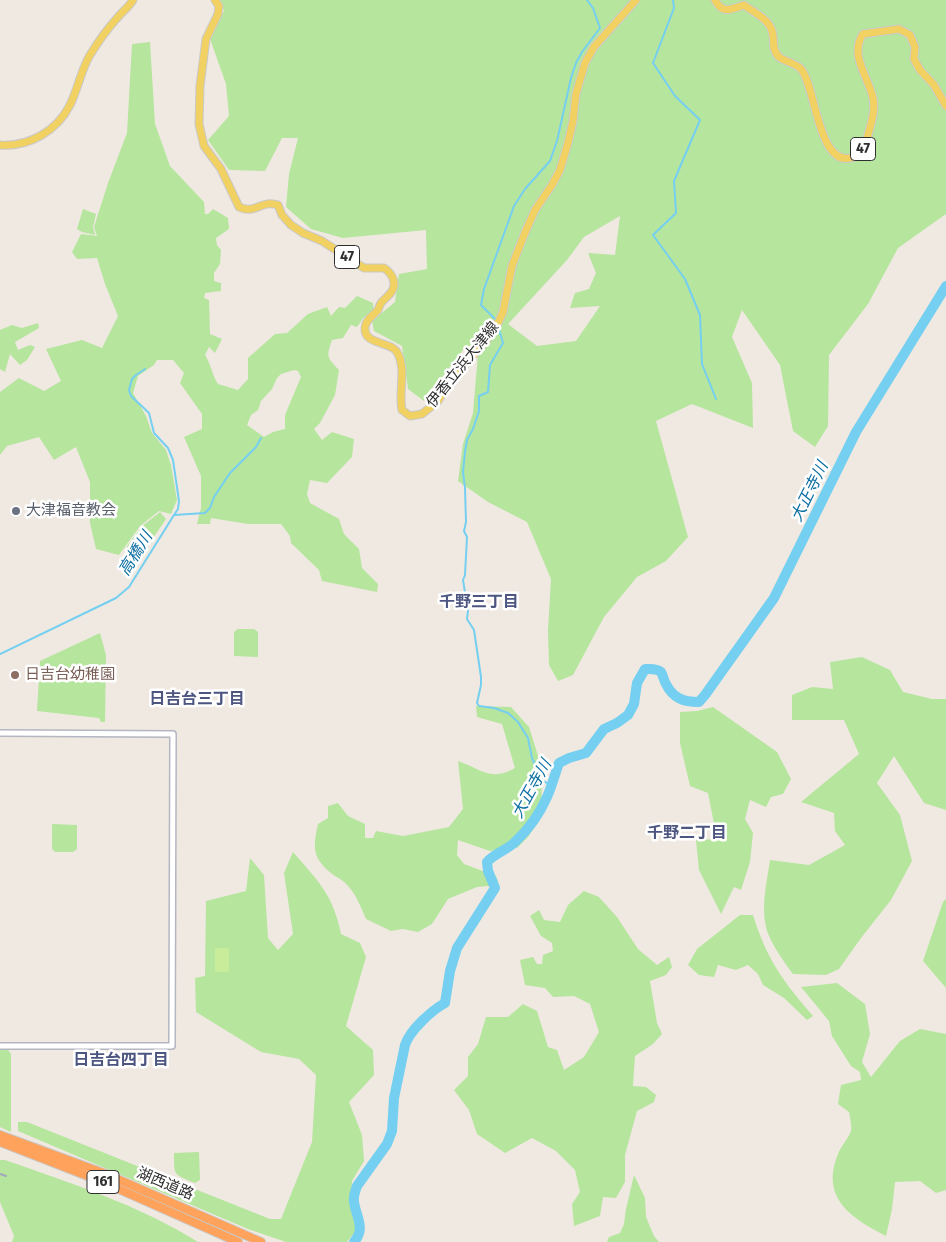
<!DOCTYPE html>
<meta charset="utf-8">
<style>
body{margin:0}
canvas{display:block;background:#efe9e1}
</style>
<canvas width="946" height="1242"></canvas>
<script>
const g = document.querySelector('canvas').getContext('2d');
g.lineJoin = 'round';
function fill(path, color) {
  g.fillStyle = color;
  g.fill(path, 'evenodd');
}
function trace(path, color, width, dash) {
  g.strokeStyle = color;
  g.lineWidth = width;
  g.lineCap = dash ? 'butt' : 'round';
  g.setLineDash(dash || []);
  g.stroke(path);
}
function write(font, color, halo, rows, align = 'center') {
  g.font = font + ' "Fira Sans","Noto Sans JP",sans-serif';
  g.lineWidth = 5;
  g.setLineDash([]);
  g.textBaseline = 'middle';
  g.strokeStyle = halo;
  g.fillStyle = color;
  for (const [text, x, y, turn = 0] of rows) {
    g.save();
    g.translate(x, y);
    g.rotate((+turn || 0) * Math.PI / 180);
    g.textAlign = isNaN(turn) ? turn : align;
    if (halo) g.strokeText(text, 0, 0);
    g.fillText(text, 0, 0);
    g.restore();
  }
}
const green = new Path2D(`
 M 220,0 L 946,0 L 946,214 L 898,248 L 868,304 L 829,355 L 828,426 L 815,447 L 793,431 L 780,365 L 742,310 L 732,337 L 752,383 L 753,428 L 692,404 L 656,421 L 688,537 L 666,561 L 637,577 L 604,617 L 573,675 L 558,681 L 549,665 L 548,630 L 551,579 L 527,522 L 488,502 L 458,481 L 463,444 L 473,413 L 478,354 L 466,346 L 424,401 L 408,389 L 402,346 L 374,331 L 372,321 L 395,302 L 399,274 L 427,269 L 426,230 L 343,238 L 311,229 L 286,207 L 289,174 L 298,138 L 282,138 L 265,171 L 229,170 L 208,140 L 229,116 L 226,84 L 209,36 L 224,11 ZM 620,216 L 615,255 L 588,253 L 596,273 L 589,289 L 575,293 L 570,308 L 600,306 L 576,341 L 537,346 L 508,324 L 567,260 L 584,237 Z
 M 150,42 L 155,124 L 170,166 L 204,202 L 205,214 L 208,214 L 213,209 L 228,218 L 229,229 L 216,238 L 217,245 L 221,250 L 220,264 L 214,273 L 214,281 L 221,283 L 221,291 L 205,293 L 204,298 L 209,300 L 210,334 L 222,339 L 215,353 L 209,347 L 205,355 C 211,364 212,375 218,384 L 238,390 L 248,379 L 248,358 L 275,334 L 287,333 L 308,314 L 327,307 L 331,316 L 339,307 L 345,308 L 357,296 L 373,303 L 374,311 L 369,316 L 364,317 L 357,327 L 351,325 L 343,338 L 332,340 C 326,357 327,357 339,370 L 335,395 L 320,423 L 314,429 L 322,440 L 332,432 L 354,439 L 352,457 L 327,483 L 310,480 L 307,494 L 310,503 L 339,519 L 344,534 L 359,549 L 362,568 L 378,584 L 377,592 L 322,581 L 319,570 L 291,543 L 290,536 L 281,524 L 248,524 L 211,518 L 210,524 L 197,524 L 201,508 L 201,476 L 184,437 L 202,429 L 202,414 L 180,383 L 184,373 L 173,360 L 157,360 L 154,365 L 138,376 L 133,393 L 146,416 L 152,433 L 166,450 L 171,465 L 177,500 L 171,514 L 159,511 L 140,526 L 119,555 L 96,549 L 90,523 L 90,482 L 76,447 L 54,460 L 39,437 L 7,446 L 0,455 L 0,392 L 19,378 L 44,391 L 61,381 L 46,349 L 82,340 L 102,348 L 118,316 L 105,284 L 97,258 L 77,259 L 72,252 L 81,234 L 97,236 L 94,227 L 108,183 L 127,133 L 132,44 ZM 294,370 L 298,371 L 301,377 L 285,415 L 285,429 L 273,432 L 264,437 L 247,425 L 251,415 L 258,410 L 261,401 L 272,389 L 277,378 L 281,374 Z
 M 83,209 L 96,214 L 93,227 L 95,235 L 82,232 L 77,229 Z
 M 38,323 L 39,328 L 15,342 L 18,350 L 30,345 L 35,347 L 27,360 L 20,365 L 10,354 L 5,372 L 0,369 L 0,330 L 12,325 L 22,328 Z
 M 160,512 L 166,519 L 140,557 L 126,548 L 141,527 Z
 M 238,629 L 254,629 L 258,632 L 258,657 L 234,656 L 234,632 Z
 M 100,633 L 106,655 L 105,722 L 101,722 L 99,718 L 37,711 L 40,661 Z
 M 862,657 L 890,670 L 903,692 L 932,699 L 946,699 L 946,810 L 924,803 L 894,756 L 877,783 L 900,815 L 912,861 L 891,900 L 861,938 L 839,969 L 826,975 L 793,974 C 784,962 769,941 766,927 C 761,905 767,881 770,860 L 809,865 L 845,845 L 835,831 L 834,813 L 801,802 L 859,754 L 844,720 L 792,720 L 792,695 L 812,687 L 833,689 L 830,662 Z
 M 476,706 L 511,707 L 529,727 L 539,759 L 541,759 L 542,816 L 528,837 L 517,848 L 490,851 L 458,840 L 457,855 L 464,864 L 496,876 L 499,885 L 477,887 L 448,899 L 432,924 L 418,932 L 403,929 L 391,931 L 366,919 C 361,907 355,891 344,882 C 340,878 335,877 331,873 C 312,858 313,846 318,824 L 328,818 L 328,806 L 338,803 L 348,816 L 365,824 L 365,838 L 373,838 L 376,831 L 403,836 L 449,827 L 463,809 L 458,761 C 481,769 491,782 515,768 L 502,724 L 477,717 Z
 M 713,707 L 777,752 L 791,779 L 783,794 L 771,797 L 766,807 L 750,800 L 745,819 L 753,833 L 750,862 L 741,890 L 734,887 L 721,914 L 699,870 L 696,840 L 717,839 L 708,793 L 690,786 L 680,743 L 680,712 L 697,711 Z
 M 52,824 L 77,825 L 77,849 L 73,852 L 55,852 L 52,849 Z
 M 293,852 C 318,881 333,894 341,934 L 360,943 L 366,957 L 346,1026 L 373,1050 L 374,1075 L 349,1102 L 362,1135 L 364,1161 L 352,1181 L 351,1207 L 358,1228 L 347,1242 L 286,1242 L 248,1229 L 18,1131 L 18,1122 L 27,1122 L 270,1219 L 281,1219 L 312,1142 L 316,1075 L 299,1059 L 261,1052 L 196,1012 L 195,978 L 205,976 L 206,901 L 246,891 L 250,858 L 264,875 L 268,938 L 278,950 L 293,934 L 284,873 Z
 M 584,891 L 599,897 L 617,917 L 638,949 L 657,965 L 669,957 L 672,967 L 666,975 L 650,981 L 657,1023 L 662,1034 L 653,1044 L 635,1056 L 633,1086 L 646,1087 L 656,1095 L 654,1102 L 637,1111 L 625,1155 L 625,1182 L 616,1198 L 603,1197 L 600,1216 L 574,1226 L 572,1204 L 580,1192 L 575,1170 L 556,1151 L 532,1138 L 505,1153 L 477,1134 L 469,1110 L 454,1090 L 468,1076 L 468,1057 L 478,1044 L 486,1017 L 508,1017 L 523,1004 L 537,1011 L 548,1047 L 557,1050 L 564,1070 L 584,1057 L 599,1032 L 590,1004 L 574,996 L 553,997 L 545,988 L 525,985 L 520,960 L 533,957 L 537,964 L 542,964 L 543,955 L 553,951 L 552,943 L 541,936 L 530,916 L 539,910 L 544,920 L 560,922 L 568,905 Z
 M 946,899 L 946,988 L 923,961 L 943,902 Z
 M 740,915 L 753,915 C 767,960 783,981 813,1016 L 807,1020 L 784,998 L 763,985 L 758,974 L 748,965 L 736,970 L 718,965 L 714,977 L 699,975 L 688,965 L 697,949 Z
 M 837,983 L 865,1004 L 870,1034 L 862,1062 L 871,1077 L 900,1041 L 920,1029 L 946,1034 L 946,1190 L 936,1193 L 920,1181 L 895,1182 L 892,1209 L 886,1236 C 851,1218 820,1198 838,1154 C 841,1146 848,1139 851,1131 C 852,1126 850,1117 849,1112 L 838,1104 L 841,1085 L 861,1080 L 860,1072 L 851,1066 L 832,1036 L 829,1021 L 801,987 Z
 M 0,1050 L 8,1050 L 11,1054 L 11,1132 L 0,1127 Z
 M 199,1152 L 200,1180 L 195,1183 C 173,1174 174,1176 174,1153 Z
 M 0,1160 L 5,1160 C 70,1183 139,1205 198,1242 L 12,1242 L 14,1236 L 0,1202 Z
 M 634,1175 L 645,1198 L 646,1217 L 654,1236 L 659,1242 L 607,1242 L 609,1237 L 620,1233 L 624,1224 L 626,1209 Z`);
const pitch = new Path2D(`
 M 215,948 L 229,948 L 229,972 L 215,972 Z`);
const stream = new Path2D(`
 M 673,0 L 674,8 L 653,63 L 675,96 L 700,120 L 674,181 L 676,213 L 653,235 L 685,279 L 700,315 L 702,364 L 716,399
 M 497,321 L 481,305 L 484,289 L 514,206 L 525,189 L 550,161 L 557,141 L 571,78 L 576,63 L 582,52 L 600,28 L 593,8 L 587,0
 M 498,326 L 503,343 L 490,365 L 488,392 L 479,396 L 479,411 L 473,429 L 467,440 L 465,452 L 463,472 L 465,488 L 466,522 L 464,531 L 467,537 L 465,575 L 463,580 L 468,611 L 467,619 L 474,630 L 481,677 L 481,685 L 477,703 L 479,706 L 494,708 L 508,713 L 518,722 L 528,738 L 532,758 L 543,781 L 551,785
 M 145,369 L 136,375 L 132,379 L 129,390 L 131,396 L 149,413 L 154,433 L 168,448 L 173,460 L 179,501 L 178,509 L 174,515
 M 0,654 L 116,598 L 129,587 L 174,515 L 205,513 L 210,508 L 214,497 L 230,473 L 256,447 L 261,438`);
const river = new Path2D(`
 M 354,1242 C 366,1228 356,1217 354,1202 C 353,1196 355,1192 357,1186 L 387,1144 L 392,1131 L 394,1098 L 405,1045 C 410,1030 431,1011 445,1003 L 450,971 L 457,948 L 495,888 L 488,871 L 487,862 C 495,853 507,850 515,842 C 528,830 540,813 547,797 C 552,786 555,774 559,763 L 569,758 L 586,753 L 604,729 L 617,723 L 628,715 L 634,704 L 637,683 L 645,669 C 650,669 657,668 661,672 C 663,675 664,681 666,684 C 673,698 683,702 699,702 L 705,695 L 774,598 L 856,432 L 946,286`);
const minor = new Path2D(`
 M 0,733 L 173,734 L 172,1046 L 0,1046`);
const major = new Path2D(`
 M 215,0 L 219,6 L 218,14 L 206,39 L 200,86 L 199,124 L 204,146 L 221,169 L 239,207 C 255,215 262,199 278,205 L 282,215 L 291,225 L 303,233 L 322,241 L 364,268 L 384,268 C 392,273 397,283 392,291 C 389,296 384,299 381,303 C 380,304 379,308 378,310 C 373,316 365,320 365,328 C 364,345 390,341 397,352 C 407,369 398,392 402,410 L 410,416 L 422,414 L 438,401 L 448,384 L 486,341 L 499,321 L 503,312 L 512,266 L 524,235 L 535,210 L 552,185 L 560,170 L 568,143 L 573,121 L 576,94 L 585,63 L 594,47 L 636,0
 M 715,0 C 723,15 731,9 744,5 C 753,12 769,19 772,31 C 775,39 771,48 778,56 C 783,62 795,62 801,69 C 816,86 818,171 854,157 C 861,154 865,146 867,139 C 870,126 876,112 873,98 C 868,76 849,55 863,34 L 899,29 L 910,35 L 915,47 L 914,59 L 920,70 L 934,85 L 946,106
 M 0,145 C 29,147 57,131 70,105 C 78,89 81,70 90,55 C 98,42 108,28 118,17 C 123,11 129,7 133,0`);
const highway = new Path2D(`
 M 0,1135 L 106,1174 L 261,1242
 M 0,1142 L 103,1182 L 238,1242`);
const rail = new Path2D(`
 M 0,1174 L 6,1176`);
const markers = [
 [16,511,5,"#6b7280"],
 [15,675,5,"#8d6e63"]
];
const shields = [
 [863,149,25],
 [347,257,25],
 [103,1182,32]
];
const shieldNames = [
 ["47",863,149],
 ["47",347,257],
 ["161",103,1182]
];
const streetNames = [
 ["伊香立浜大津線",463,365,-51],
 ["湖西道路",165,1184,23]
];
const worshipNames = [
 ["大津福音教会",26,511]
];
const educationNames = [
 ["日吉台幼稚園",25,675]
];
const waterNames = [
 ["大正寺川",810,492,-64],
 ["高橋川",136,554,-58],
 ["大正寺川",532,789,-61]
];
const neighbourhoodNames = [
 ["千野三丁目",479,603],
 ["日吉台三丁目",197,700],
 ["千野二丁目",687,834],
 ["日吉台四丁目",121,1061]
];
fill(green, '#b6e59e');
fill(pitch, '#c9ec9a');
trace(stream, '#75cff0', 2);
trace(river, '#75cff0', 10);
trace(minor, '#b4b7c1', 8);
trace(major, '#c9c9c9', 9);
trace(highway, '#c9c9c9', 10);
trace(minor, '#fff', 5);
trace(major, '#f2d163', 7);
trace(highway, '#ffa35c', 8);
trace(rail, '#a3a6b8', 2);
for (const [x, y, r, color] of markers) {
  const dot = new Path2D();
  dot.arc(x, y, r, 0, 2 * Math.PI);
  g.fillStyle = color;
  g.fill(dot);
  trace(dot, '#fff', 2);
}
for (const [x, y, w] of shields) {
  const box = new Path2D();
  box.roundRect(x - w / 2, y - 11.5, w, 23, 4);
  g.fillStyle = '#fff';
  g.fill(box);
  trace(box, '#2e2e2e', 1);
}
write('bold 14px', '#2e2e2e', null, shieldNames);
write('15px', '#2e2e2e', '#fff', streetNames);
write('15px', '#5b616d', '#fff', worshipNames, 'left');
write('15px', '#785e54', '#fff', educationNames, 'left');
write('italic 16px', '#0d6fa3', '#fff', waterNames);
write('bold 16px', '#4d5680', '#fff', neighbourhoodNames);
</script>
